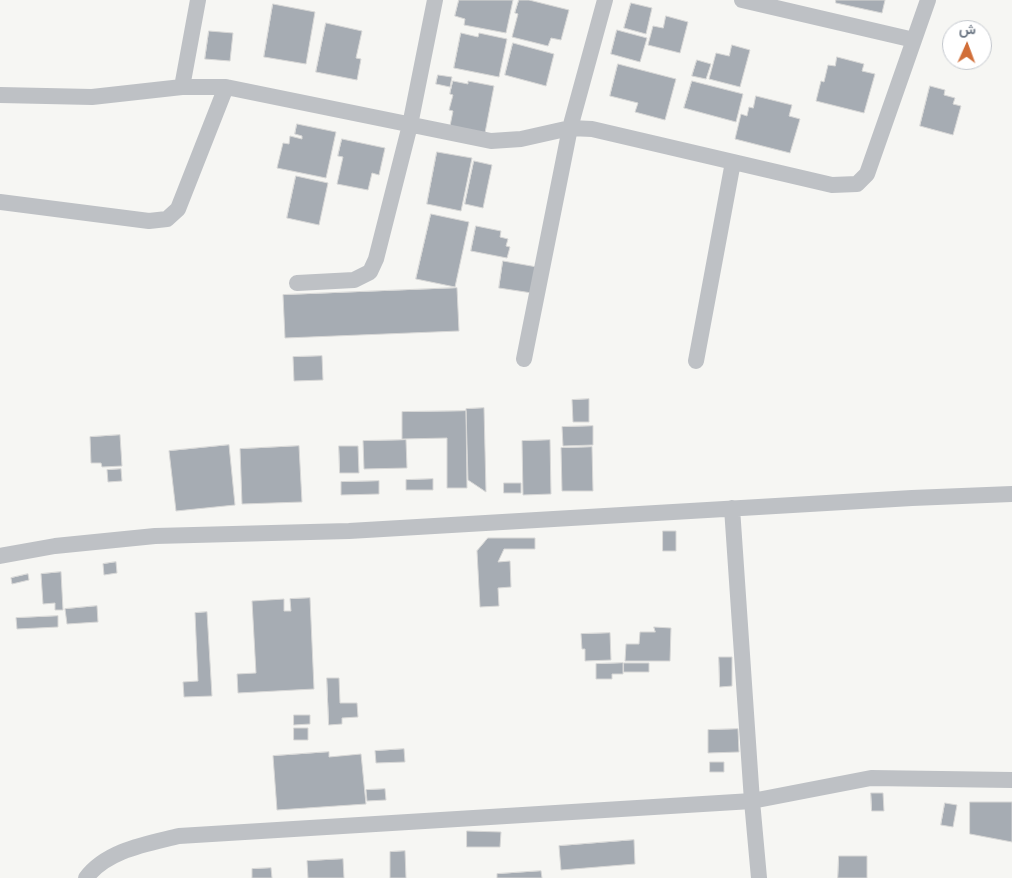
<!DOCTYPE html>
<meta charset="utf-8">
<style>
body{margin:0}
#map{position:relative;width:1012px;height:878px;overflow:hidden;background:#f6f6f3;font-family:Overpass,Vazirmatn,sans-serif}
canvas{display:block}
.north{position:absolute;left:942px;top:20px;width:50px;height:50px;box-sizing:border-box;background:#fff;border:1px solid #c3c7cd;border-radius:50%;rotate:2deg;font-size:14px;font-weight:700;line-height:20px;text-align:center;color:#687381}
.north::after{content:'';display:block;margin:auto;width:18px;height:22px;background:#d16e38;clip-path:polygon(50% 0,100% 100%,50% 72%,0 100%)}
</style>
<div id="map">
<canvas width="1012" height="878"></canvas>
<div class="north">ش</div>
</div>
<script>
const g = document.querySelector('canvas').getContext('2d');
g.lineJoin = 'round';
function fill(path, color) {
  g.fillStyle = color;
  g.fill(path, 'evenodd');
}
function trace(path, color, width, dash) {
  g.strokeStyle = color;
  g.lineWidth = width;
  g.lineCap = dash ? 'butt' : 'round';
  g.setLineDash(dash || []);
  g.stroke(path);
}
const building = new Path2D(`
 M 459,0 L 513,0 L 506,33 L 464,25 L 465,19 L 455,16 Z
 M 519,0 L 529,0 L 569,10 L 561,40 L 551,38 L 548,46 L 512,37 L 518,14 L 515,13 Z
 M 836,0 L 885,0 L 882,13 L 836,3 Z
 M 631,3 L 652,8 L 646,34 L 624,28 Z
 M 273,4 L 315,12 L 306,64 L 264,57 Z
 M 666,16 L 688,22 L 680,53 L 648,45 L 653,26 L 663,28 Z
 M 326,23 L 362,31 L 356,58 L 361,59 L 357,80 L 316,72 Z
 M 617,30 L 647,38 L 640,62 L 611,54 Z
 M 209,31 L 233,33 L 230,61 L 205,59 Z
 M 461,33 L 478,37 L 479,33 L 507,39 L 499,77 L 454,68 Z
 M 513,43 L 554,54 L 546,86 L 505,75 Z
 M 732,45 L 750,50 L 740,87 L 709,79 L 716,53 L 729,56 Z
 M 837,57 L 864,64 L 862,71 L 875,74 L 864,113 L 816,101 L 821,81 L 824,82 L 828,65 L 835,66 Z
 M 697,60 L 711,64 L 706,79 L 692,76 Z
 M 618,64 L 676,79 L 665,120 L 635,112 L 638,103 L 610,96 Z
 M 438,75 L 452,77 L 450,87 L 436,84 Z
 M 453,81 L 468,84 L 468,81 L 494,86 L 485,133 L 450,126 L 453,111 L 449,110 L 453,95 L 450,94 Z
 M 692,81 L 743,94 L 736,122 L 684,108 Z
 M 930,86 L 945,90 L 944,95 L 955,98 L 953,104 L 961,106 L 953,135 L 920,126 Z
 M 756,96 L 792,105 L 789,116 L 800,119 L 790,153 L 735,139 L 741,114 L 747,116 L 749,107 L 753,108 Z
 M 297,124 L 336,132 L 326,178 L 277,168 L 283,143 L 289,144 L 290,136 L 302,139 L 302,136 L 295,134 Z
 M 342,139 L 385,148 L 379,175 L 372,173 L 368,190 L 337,184 L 343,157 L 338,156 Z
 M 437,152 L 472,158 L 461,211 L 427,204 Z
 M 474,161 L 492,165 L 483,208 L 465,204 Z
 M 296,176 L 328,183 L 319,225 L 287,218 Z
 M 431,214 L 469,222 L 455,287 L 416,279 Z
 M 476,226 L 501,231 L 500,237 L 508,239 L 506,246 L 510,247 L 507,258 L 471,251 Z
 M 503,261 L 537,267 L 532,293 L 499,288 Z
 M 457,288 L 459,331 L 285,338 L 283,295 Z
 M 322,356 L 323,380 L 294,381 L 293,357 Z
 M 589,399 L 589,422 L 573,422 L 572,400 Z
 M 484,408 L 486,492 L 468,480 L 466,409 Z
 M 466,411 L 467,488 L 447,488 L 447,438 L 402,439 L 402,412 Z
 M 593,426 L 593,445 L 563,446 L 562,427 Z
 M 120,435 L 122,466 L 102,467 L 101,463 L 91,463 L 90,437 Z
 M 406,440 L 407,468 L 364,469 L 363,441 Z
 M 550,440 L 551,494 L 523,495 L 522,441 Z
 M 229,445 L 235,505 L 176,511 L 169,451 Z
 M 299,446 L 302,502 L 242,504 L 240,449 Z
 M 339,446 L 358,446 L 359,473 L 340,473 Z
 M 592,447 L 593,491 L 562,491 L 561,448 Z
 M 121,469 L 122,481 L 108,482 L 107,470 Z
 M 433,479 L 433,490 L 406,490 L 406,480 Z
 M 379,481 L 379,494 L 341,495 L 341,482 Z
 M 504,483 L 521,483 L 521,493 L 504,493 Z
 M 663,531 L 676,531 L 676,551 L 663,551 Z
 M 488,538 L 535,538 L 535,549 L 504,549 L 498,562 L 510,561 L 511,587 L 498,588 L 499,606 L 480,607 L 477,551 Z
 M 116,562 L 117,573 L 104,575 L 103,564 Z
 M 61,572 L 63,610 L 55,610 L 55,603 L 43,604 L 41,574 Z
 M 28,574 L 29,580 L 12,584 L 11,578 Z
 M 310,598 L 314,689 L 238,693 L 237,674 L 256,673 L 252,601 L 284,599 L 284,611 L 291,611 L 290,599 Z
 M 97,606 L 98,622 L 67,624 L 65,609 Z
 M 207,612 L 212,696 L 184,697 L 183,682 L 198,681 L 195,613 Z
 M 58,616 L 58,627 L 17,629 L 16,618 Z
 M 654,627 L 671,628 L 670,661 L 625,661 L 626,644 L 639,644 L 640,632 L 655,632 Z
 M 610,633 L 611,660 L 585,661 L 585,649 L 582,649 L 581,634 Z
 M 719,657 L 732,657 L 732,686 L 720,687 Z
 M 623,663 L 623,674 L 612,674 L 612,679 L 596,679 L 596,664 Z
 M 624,663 L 649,663 L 649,672 L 624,672 Z
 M 327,678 L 339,678 L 340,703 L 357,703 L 358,717 L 342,718 L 342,724 L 329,725 Z
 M 294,715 L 310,715 L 310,724 L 294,725 Z
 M 294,728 L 308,728 L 308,740 L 294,740 Z
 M 738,729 L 739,752 L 708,753 L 708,730 Z
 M 404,749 L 405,762 L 376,763 L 375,751 Z
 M 329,752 L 329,757 L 361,754 L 366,804 L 277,810 L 273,756 Z
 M 710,762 L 724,762 L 724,772 L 710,772 Z
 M 385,789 L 386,800 L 367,801 L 366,790 Z
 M 871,793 L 883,793 L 884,811 L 872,811 Z
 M 970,802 L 1012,802 L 1012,842 L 970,834 Z
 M 945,803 L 957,805 L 953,827 L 941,825 Z
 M 467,831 L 501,832 L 500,847 L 467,847 Z
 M 634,840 L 635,864 L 561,870 L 559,846 Z
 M 405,851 L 406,878 L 390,878 L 390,852 Z
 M 839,856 L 867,856 L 867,878 L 838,878 Z
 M 343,859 L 344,878 L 308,878 L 307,861 Z
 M 271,868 L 272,878 L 252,878 L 252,869 Z
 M 541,871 L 542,878 L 497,878 L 497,874 Z`);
const street = new Path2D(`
 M 742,0 L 914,40
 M 182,87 L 198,0
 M 0,95 L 92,97 L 182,87 L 226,87 L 491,141 L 521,139 L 570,128 L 592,129 L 832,185 L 857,184 L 867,174 L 928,0
 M 0,202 L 149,221 L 167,219 L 178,209 L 226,87
 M 297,283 L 354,280 L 370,272 L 376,259 L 410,125 L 435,0
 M 524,359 L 570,128 L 605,0
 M 696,361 L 733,162
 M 732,508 L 752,801 L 759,878
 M 0,556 L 55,546 L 155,536 L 349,531 L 912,498 L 1012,494
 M 86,878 C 107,850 147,844 179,836 L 752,801 L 871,778 L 1012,780`);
fill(building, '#a6acb3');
trace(building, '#d7d7d6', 1);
trace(street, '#bec1c5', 16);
</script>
